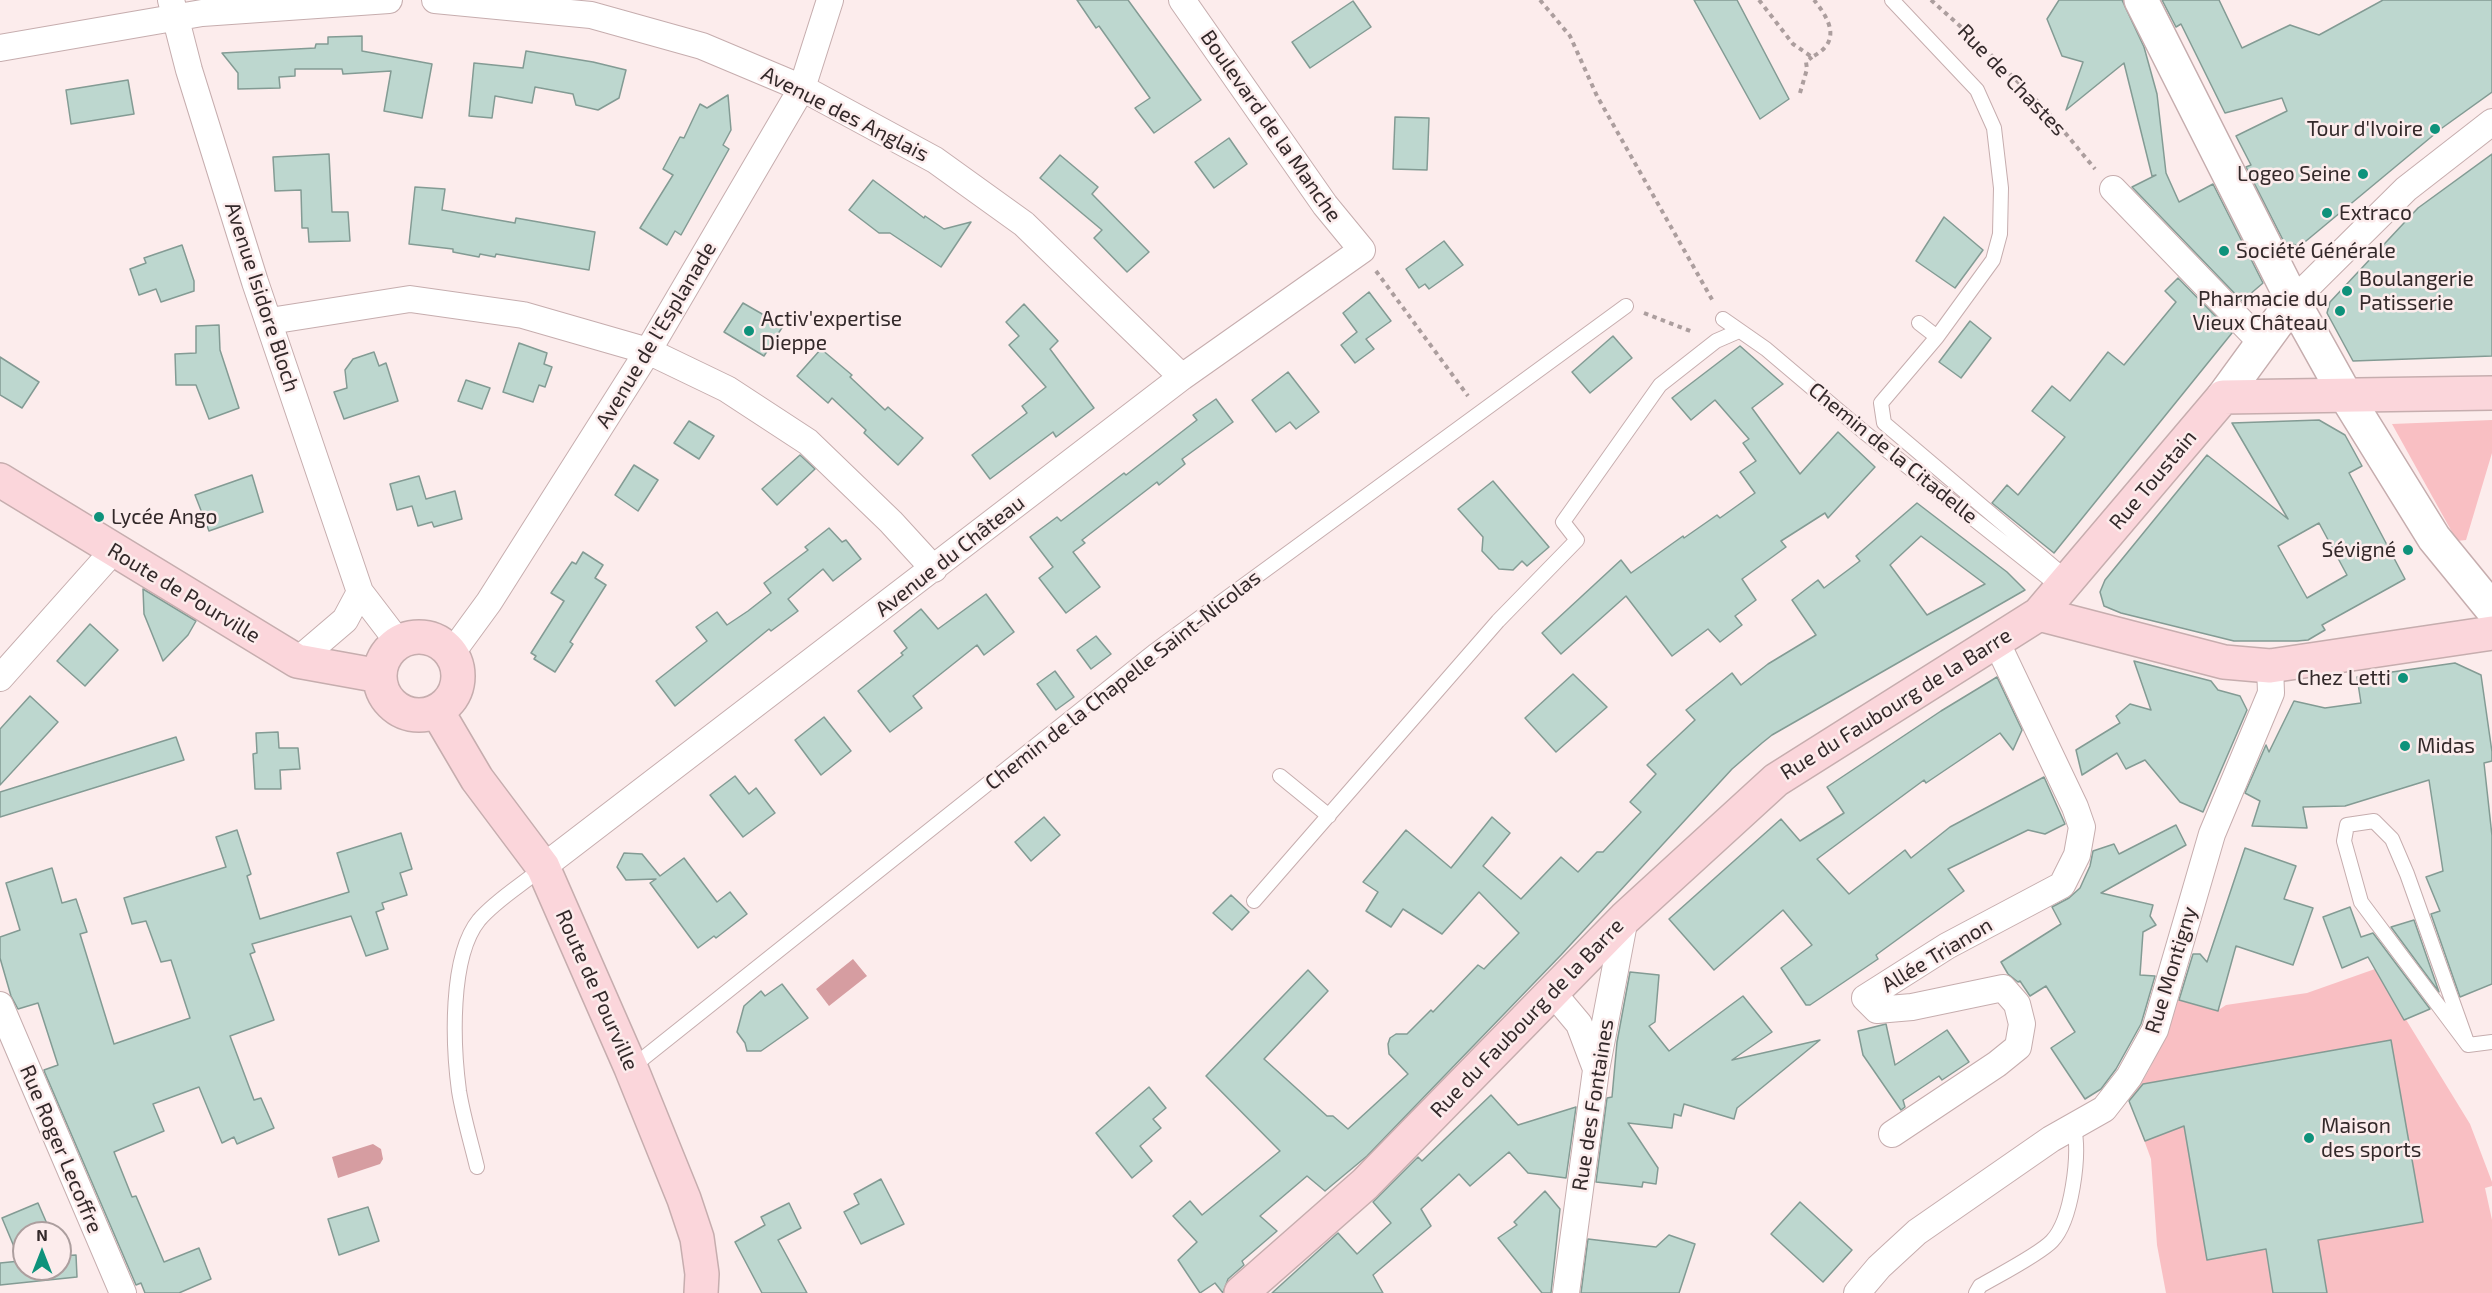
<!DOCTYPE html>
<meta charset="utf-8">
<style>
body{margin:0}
#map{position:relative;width:2492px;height:1293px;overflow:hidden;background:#fcecec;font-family:"Exo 2",sans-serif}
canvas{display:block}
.north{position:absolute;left:12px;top:1221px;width:60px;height:60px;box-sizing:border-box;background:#fcecec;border:2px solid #ac9e9e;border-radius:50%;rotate:0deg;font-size:16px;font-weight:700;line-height:24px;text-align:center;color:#33292a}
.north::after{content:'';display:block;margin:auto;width:21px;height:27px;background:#0e927b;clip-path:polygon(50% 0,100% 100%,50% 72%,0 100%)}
</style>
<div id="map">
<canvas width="2492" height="1293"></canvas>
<div class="north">N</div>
</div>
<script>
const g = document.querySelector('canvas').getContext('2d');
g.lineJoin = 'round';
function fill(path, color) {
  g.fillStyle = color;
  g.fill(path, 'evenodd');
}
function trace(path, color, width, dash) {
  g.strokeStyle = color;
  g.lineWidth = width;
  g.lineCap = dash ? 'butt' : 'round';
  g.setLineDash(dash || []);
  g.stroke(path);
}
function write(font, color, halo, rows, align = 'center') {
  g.font = font + ' "Exo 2",sans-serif';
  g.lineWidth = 5;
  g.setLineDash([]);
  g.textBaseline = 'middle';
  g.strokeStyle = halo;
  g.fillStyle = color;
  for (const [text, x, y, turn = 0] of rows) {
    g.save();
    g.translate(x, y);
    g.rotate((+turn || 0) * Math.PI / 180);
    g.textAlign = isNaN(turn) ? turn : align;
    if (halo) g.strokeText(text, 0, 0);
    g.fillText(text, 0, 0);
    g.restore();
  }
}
const green = new Path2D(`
 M 2492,420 L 2492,453 L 2466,540 L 2457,541 L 2392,424 Z
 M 2375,969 L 2470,1124 L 2492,1182 L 2492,1186 L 2485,1188 L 2492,1220 L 2492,1293 L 2166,1293 L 2157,1245 L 2151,1159 L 2129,1099 C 2154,1070 2165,1035 2175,999 L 2217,1011 L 2226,1005 L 2307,993 Z`);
const water = new Path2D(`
 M 853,959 L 867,976 L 829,1006 L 816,989 Z
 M 373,1144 L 381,1149 L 383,1159 L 380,1164 L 338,1178 L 332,1157 Z`);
const building = new Path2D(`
 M 1077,0 L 1128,0 L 1201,100 L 1154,133 L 1135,108 L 1150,98 L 1099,26 L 1096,28 Z
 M 1694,0 L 1737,0 L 1789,99 L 1760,119 Z
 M 2059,0 L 2122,0 L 2144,47 L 2157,94 L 2166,173 L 2179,202 L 2213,184 L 2263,283 L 2242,301 L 2132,187 L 2156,175 L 2152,176 L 2124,63 L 2066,110 L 2083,62 L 2062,56 L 2047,19 Z
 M 2162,0 L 2219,0 L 2242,48 L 2290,25 L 2319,35 L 2383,0 L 2492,0 L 2492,92 L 2442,128 L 2300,246 L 2284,242 L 2246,167 L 2251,165 L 2236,136 L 2287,111 L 2282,98 L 2225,113 L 2181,24 L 2176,27 Z
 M 1353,1 L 1371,27 L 1310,68 L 1292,42 Z
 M 362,36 L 362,51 L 432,64 L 422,118 L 384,111 L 391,71 L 343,74 L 342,69 L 295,69 L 295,76 L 279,77 L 280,88 L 238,89 L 238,73 L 222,53 L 315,48 L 316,44 L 328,44 L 328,37 Z
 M 526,51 L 593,62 L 626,70 L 619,98 L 598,110 L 576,105 L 573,94 L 535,87 L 532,103 L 495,96 L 492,118 L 469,116 L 474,63 L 523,68 Z
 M 128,80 L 134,114 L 71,124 L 66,90 Z
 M 728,95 L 731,130 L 723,145 L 729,149 L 681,235 L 675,231 L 667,245 L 640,228 L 673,175 L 663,169 L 680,137 L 684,138 L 700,104 L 707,108 Z
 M 1395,117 L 1429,118 L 1427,170 L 1393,169 Z
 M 1229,138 L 1247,164 L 1214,188 L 1195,162 Z
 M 329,154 L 332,212 L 348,212 L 350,241 L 309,242 L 308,228 L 302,228 L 301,190 L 275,191 L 273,157 Z
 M 2492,154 L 2492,356 L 2353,361 L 2327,313 L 2330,302 L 2418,208 Z
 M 1060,155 L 1098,187 L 1092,194 L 1149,252 L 1127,272 L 1094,238 L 1102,230 L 1040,178 Z
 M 873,180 L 924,218 L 925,216 L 944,229 L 971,222 L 941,267 L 890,233 L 879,233 L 849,210 Z
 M 415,187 L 445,189 L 442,210 L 515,223 L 516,218 L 595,232 L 589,270 L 496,254 L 495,257 L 480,254 L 479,257 L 453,252 L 453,249 L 409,244 Z
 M 1944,217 L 1983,250 L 1955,288 L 1916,261 Z
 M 1444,241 L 1463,265 L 1429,289 L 1425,284 L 1419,288 L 1406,269 Z
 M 182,245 L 194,281 L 194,291 L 161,302 L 156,289 L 139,295 L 130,269 L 146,263 L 144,258 Z
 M 2178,278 L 2232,333 L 2054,553 L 1992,503 L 2007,485 L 2018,495 L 2065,437 L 2032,411 L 2052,386 L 2070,401 L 2108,352 L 2124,365 L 2176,302 L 2165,291 Z
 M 1369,292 L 1391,321 L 1366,339 L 1374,349 L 1355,363 L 1341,345 L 1357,332 L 1343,313 Z
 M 743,303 L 783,326 L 764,356 L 724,332 Z
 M 1024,304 L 1058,341 L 1050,349 L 1094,408 L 1056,437 L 1053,432 L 990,479 L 972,455 L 1027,413 L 1022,406 L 1046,387 L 1009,345 L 1019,336 L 1006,322 Z
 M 1970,321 L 1991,338 L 1961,378 L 1939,362 Z
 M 219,325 L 220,350 L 239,408 L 209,419 L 196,385 L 176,385 L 175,354 L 196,353 L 196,326 Z
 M 1613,336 L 1632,358 L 1590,393 L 1572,372 Z
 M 519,343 L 547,353 L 544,364 L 552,367 L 545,387 L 539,385 L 533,402 L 503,392 Z
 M 1740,346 L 1783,384 L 1752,408 L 1800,474 L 1838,432 L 1875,467 L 1828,518 L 1825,513 L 1781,541 L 1786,547 L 1742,579 L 1756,600 L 1735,616 L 1742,625 L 1720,642 L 1708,629 L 1672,656 L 1626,596 L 1561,654 L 1542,633 L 1621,560 L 1631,573 L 1683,536 L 1684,538 L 1717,515 L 1720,518 L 1755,493 L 1740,472 L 1756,461 L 1743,443 L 1749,439 L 1715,400 L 1691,420 L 1672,398 Z
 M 821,349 L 852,375 L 850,377 L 885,410 L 888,407 L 923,438 L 898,465 L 864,433 L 866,430 L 832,398 L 828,403 L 797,376 Z
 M 374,352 L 379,366 L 386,363 L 398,401 L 344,419 L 334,392 L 347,388 L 345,370 L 353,359 Z
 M 0,357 L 39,382 L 22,408 L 0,395 Z
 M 1288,372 L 1319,412 L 1296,429 L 1290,422 L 1276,432 L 1252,400 Z
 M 466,380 L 490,388 L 482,409 L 458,401 Z
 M 1216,399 L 1233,422 L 1182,459 L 1185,464 L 1159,485 L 1157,482 L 1082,540 L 1085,543 L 1073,552 L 1100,587 L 1066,613 L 1039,578 L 1053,567 L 1030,537 L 1057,517 L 1061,521 L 1124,473 L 1126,475 L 1197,420 L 1193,415 Z
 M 2319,420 L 2345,435 L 2362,466 L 2349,473 L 2405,579 L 2322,625 L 2325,630 L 2308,640 L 2297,641 L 2234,641 L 2121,613 L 2104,606 L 2100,592 L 2105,580 L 2207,455 L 2288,519 L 2232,423 ZM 2319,523 L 2347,575 L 2307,598 L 2278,546 Z
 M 689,421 L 714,436 L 699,459 L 674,443 Z
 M 800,455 L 815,469 L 777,505 L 762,489 Z
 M 634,465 L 658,480 L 638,511 L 615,495 Z
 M 252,475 L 263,512 L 209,531 L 195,495 Z
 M 419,476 L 426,499 L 455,491 L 462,519 L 434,527 L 432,522 L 418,526 L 412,506 L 397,510 L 390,484 Z
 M 1493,481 L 1549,547 L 1527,566 L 1522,561 L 1513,570 L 1499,569 L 1482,551 L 1483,537 L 1458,509 Z
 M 1917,503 L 2007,572 L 2025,590 L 1772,735 L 1762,743 L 1732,769 L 1561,955 L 1367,1156 L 1325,1191 L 1307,1176 L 1260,1216 L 1277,1231 L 1242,1261 L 1244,1265 L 1228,1279 L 1223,1293 L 1215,1283 L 1200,1293 L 1178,1260 L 1197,1242 L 1173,1216 L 1190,1201 L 1202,1215 L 1280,1151 L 1206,1076 L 1308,970 L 1328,991 L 1264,1059 L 1327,1116 L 1333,1116 L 1348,1129 L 1408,1074 L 1389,1054 L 1388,1044 L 1390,1038 L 1396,1034 L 1407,1034 L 1431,1010 L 1433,1012 L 1478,965 L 1484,969 L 1519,933 L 1479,892 L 1442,934 L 1403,909 L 1391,927 L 1366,911 L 1378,892 L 1363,882 L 1406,830 L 1451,868 L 1492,817 L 1510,833 L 1483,866 L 1521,899 L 1561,857 L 1578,872 L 1597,852 L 1603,852 L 1641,812 L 1630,802 L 1656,774 L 1647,765 L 1695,720 L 1686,710 L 1732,673 L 1741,685 L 1768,664 L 1816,635 L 1792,600 L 1818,580 L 1824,588 L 1860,561 L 1856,556 ZM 1921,536 L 1985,584 L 1927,615 L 1890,565 Z
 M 829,528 L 842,542 L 846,540 L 861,559 L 833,581 L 823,569 L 788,599 L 798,611 L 771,631 L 769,629 L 675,706 L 656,681 L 707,641 L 696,627 L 717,612 L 727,625 L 748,611 L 771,593 L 764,583 L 808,550 L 805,547 Z
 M 583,552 L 603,565 L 595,578 L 606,585 L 570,642 L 573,644 L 555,672 L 534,659 L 536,656 L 531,653 L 564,601 L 551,593 L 572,562 L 576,564 Z
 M 143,589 L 196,621 L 188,635 L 163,661 L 144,614 Z
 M 986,594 L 1014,632 L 984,655 L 977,645 L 913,696 L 922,708 L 890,732 L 858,691 L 903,655 L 901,653 L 907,648 L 894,631 L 921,609 L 938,629 Z
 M 90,624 L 118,650 L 85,686 L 57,661 Z
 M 1096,636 L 1111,654 L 1091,669 L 1077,650 Z
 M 2134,661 L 2211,681 L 2218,690 L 2240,696 L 2247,710 L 2203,812 L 2180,802 L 2145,760 L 2126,769 L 2117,753 L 2082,775 L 2076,750 L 2120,723 L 2116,716 L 2130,704 L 2151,710 Z
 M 2455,663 L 2481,675 L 2492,752 L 2492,761 L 2484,763 L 2492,836 L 2492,984 L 2460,997 L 2431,914 L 2440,911 L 2426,877 L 2443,871 L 2429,780 L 2345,806 L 2303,807 L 2307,828 L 2252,826 L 2260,801 L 2245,793 L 2266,745 L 2269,752 L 2294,701 L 2325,708 L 2361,703 L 2357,677 Z
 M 1055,671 L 1074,697 L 1056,710 L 1037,684 Z
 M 1573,674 L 1607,707 L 1556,752 L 1525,718 Z
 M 1997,677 L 2022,730 L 2013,750 L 2000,733 L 1926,783 L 1924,780 L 1817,859 L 1849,894 L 1905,850 L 1911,858 L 1950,827 L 2044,777 L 2065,824 L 2045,834 L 2028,830 L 1948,869 L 1964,891 L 1876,955 L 1878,959 L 1810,1005 L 1806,1005 L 1781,968 L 1812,945 L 1783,910 L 1714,970 L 1669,919 L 1781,819 L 1800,841 L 1844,813 L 1827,787 L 1941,711 Z
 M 30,696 L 58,722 L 0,785 L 0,729 Z
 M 824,717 L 851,751 L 821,775 L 795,740 Z
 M 278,732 L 279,748 L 298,748 L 300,769 L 280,770 L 281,789 L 255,789 L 253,754 L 257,753 L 256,733 Z
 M 176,737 L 184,760 L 0,817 L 0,792 Z
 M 735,776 L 749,794 L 756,788 L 775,813 L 743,837 L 710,795 Z
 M 1044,817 L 1060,835 L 1031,861 L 1015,842 Z
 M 2176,825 L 2186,845 L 2101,893 L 2153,905 L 2150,916 L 2156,925 L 2143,932 L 2140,975 L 2155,976 L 2141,1024 L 2116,1069 L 2101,1089 L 2085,1099 L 2051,1048 L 2075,1032 L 2046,986 L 2030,996 L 2020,981 L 2018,982 L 2008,974 L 2001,962 L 2061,924 L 2052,907 L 2069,898 L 2080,888 L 2090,866 L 2093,851 L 2114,844 L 2119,854 Z
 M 237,830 L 251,874 L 247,876 L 260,919 L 349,892 L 337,853 L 401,833 L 412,869 L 400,873 L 407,895 L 382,903 L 384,909 L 376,912 L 388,949 L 366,956 L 351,916 L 252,944 L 255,952 L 250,954 L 274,1020 L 230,1036 L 254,1100 L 261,1098 L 274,1128 L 237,1144 L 234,1137 L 222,1143 L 199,1087 L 153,1104 L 164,1131 L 114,1152 L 132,1197 L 136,1196 L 164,1262 L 199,1248 L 211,1279 L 179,1293 L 145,1293 L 141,1283 L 136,1285 L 45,1073 L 44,1070 L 58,1065 L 38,1003 L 18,1009 L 11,996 L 0,958 L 0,937 L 20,930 L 6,883 L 52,868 L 62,903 L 76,899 L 87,932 L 80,934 L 114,1044 L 190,1018 L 171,960 L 161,962 L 146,921 L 132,924 L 124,898 L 226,867 L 216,837 Z
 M 2245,848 L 2296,866 L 2284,899 L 2313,908 L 2293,965 L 2236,946 L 2218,1011 L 2179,1000 L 2193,954 L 2200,954 L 2207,962 Z
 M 624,853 L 642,854 L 660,876 L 684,858 L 717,902 L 730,892 L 747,914 L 716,938 L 714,936 L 698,948 L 650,883 L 656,879 L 626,880 L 617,867 Z
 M 1231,895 L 1249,912 L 1232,930 L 1213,913 Z
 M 2350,907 L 2361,937 L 2373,933 L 2430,1009 L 2404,1020 L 2368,957 L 2342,968 L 2323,917 Z
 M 2414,920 L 2439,992 L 2391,927 Z
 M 1630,972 L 1659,975 L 1655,1022 L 1649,1026 L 1669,1051 L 1743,996 L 1772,1032 L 1732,1060 L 1820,1040 L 1737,1108 L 1734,1119 L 1684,1104 L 1681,1116 L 1674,1114 L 1672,1128 L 1628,1123 L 1658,1168 L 1656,1184 L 1643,1182 L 1642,1187 L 1596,1182 L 1607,1098 L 1612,1097 L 1617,1042 Z
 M 782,984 L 808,1018 L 761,1051 L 747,1051 L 745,1043 L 737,1032 L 744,1006 L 761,991 L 765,996 Z
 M 1886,1024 L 1895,1065 L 1947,1030 L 1969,1062 L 1942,1080 L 1939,1076 L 1903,1100 L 1905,1107 L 1901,1110 L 1863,1055 L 1858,1031 Z
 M 2391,1040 L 2423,1222 L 2318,1240 L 2327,1293 L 2273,1293 L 2266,1249 L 2207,1260 L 2184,1126 L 2145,1141 L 2129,1101 L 2143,1084 Z
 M 1149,1087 L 1166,1108 L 1153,1119 L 1161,1128 L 1140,1146 L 1152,1161 L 1132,1178 L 1096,1133 Z
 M 1491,1095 L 1518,1125 L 1576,1107 L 1566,1178 L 1528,1173 L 1509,1152 L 1470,1186 L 1459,1174 L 1421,1209 L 1431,1226 L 1373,1275 L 1383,1293 L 1272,1293 L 1338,1233 L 1357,1254 L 1391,1223 L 1373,1202 L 1418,1157 L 1422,1161 Z
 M 881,1179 L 904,1224 L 861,1244 L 844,1212 L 859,1204 L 854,1194 Z
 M 1545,1191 L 1560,1209 L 1551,1293 L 1542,1293 L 1498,1238 L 1517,1225 L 1514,1222 Z
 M 1800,1202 L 1852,1250 L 1823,1282 L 1771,1234 Z
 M 38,1203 L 51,1233 L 24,1233 L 24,1269 L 60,1269 L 60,1256 L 76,1255 L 77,1277 L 0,1285 L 0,1263 L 20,1261 L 2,1218 Z
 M 789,1203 L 801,1228 L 778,1240 L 807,1293 L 762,1293 L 735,1242 L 765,1225 L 761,1217 Z
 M 368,1207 L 379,1241 L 339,1255 L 328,1219 Z
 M 1669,1235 L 1695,1244 L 1679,1293 L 1581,1293 L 1588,1239 L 1656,1247 Z`);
const path = new Path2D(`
 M 1540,0 L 1570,36 L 1597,96 L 1714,303
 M 1759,0 L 1793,44 L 1812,57 C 1841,42 1831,21 1814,0
 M 1931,0 L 1981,45 L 2047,111 L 2095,169
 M 1800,93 L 1807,69 L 1806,62 L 1812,57
 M 1376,271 L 1468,396
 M 1644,313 L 1693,332`);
const service = new Path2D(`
 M 1892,0 L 1977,90 L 1994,128 L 2001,188 L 2000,234 L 1993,260 L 1937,337 L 1881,403 L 1884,423 L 2068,579
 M 1723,319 L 1766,349 L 1864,432 L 2062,589
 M 1919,323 L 1937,337
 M 1280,776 L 1329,816
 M 2374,821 L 2392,839 L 2407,874 L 2468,1045 L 2361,902 L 2344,841 L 2347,825 Z
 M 1254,901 L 1498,621 L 1577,540 L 1563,522 L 1660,385 L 1716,341 L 1739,331
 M 2468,1045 L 2492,1042
 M 631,1068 L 1153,652 L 1626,306
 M 477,1167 C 471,1142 463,1116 459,1091 C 453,1046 449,957 479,920 C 497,899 522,885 543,867
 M 1976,1293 L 1980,1286 C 1997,1276 2040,1254 2052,1241 C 2072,1220 2080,1155 2074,1128`);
const minor = new Path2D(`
 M 171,0 L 189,70 L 255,282 L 360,592 L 399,643
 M 435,0 L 591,15 L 702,46 L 802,88 L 935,160 L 1024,224 L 1182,377
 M 0,48 L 202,13 L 389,0
 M 2113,189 L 2261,342
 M 2293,301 L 2406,189 L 2492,122
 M 270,321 L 410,299 L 523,315 L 648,351 L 727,389 L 808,442 L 891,522 L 934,569
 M 451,654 L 489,602 L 648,351 L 802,88 L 830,0
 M 297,661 L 345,620 L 360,592
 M 0,678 L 114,550
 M 543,867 L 1182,377 L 1362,250 L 1325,205 L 1182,0
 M 1553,993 L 1579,1024 L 1596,1069
 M 0,1005 L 123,1293
 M 1892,1134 L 1997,1064 L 2018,1047 L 2022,1024 L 2017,1004 L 2003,988 L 1912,1007 L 1877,1010 L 1865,998 L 1947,946 L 2062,885 L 2077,855 L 2082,827 L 2075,807 L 1996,641
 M 1566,1293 L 1596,1070 L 1625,918
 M 1857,1293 L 1879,1267 L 1917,1232 L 2051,1139 L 2104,1109 L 2129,1077 L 2155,1030 L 2212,834 L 2271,693 L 2270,666`);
const tertiary = new Path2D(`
 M 2141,0 L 2293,301 L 2346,396 L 2434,538 L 2492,609
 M 2223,397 L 2293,301`);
const secondary = new Path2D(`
 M 0,480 L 297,661 L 380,676
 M 2039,614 L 2224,662 L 2270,666 L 2492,633
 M380 676a39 39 0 1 1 78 0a39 39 0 1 1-78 0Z
 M 437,711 L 477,779 L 543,867 L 631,1068 L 684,1199 L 697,1238 L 702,1274 L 701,1293
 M 1241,1293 L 1365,1184 L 1625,918 L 1776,780 L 2039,614 L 2223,397 L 2492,393`);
const markers = [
 [2435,129,6,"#0e927b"],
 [2363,174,6,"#0e927b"],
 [2327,213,6,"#0e927b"],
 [2224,251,6,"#0e927b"],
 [2347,291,6,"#0e927b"],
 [2340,311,6,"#0e927b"],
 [749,331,6,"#0e927b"],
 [99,517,6,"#0e927b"],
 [2408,550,6,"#0e927b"],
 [2403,678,6,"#0e927b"],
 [2405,746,6,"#0e927b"],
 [2309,1138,6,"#0e927b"]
];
const streetNames = [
 ["Rue de Chastes",2012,80,46],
 ["Avenue des Anglais",845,114,27],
 ["Boulevard de la Manche",1271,126,55],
 ["Avenue Isidore Bloch",262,297,72],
 ["Avenue de l'Esplanade",656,335,-59],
 ["Chemin de la Citadelle",1893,453,39],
 ["Rue Toustain",2153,480,-50],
 ["Avenue du Château",950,556,-38],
 ["Route de Pourville",184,593,31],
 ["Chemin de la Chapelle Saint-Nicolas",1123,680,-38],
 ["Rue du Faubourg de la Barre",1896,704,-32],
 ["Allée Trianon",1937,955,-31],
 ["Rue Montigny",2171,970,-73],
 ["Route de Pourville",597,990,66],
 ["Rue du Faubourg de la Barre",1527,1018,-46],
 ["Rue des Fontaines",1593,1105,-81],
 ["Rue Roger Lecoffre",61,1149,67]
];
const poiNames = [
 ["Tour d'Ivoire",2423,129,"right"],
 ["Logeo Seine",2351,174,"right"],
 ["Extraco",2339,213],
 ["Société Générale",2236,251],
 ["Boulangerie",2359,279],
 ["Patisserie",2359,303],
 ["Pharmacie du",2328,299,"right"],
 ["Vieux Château",2328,323,"right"],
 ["Activ'expertise",761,319],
 ["Dieppe",761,343],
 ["Lycée Ango",111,517],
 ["Sévigné",2396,550,"right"],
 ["Chez Letti",2391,678,"right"],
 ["Midas",2417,746],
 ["Maison",2321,1126],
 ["des sports",2321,1150]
];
fill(green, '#f9bfc3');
fill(water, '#d69da1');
fill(building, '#bdd7cf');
trace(building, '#839b94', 1.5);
trace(service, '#c6adae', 16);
trace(minor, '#c6adae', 28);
trace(tertiary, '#c6adae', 36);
trace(secondary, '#c6adae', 36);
trace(path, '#ac9e9e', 4, [4.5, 4.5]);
trace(service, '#fff', 14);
trace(minor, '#fff', 26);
trace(tertiary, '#fff', 33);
trace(secondary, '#fbd6db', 33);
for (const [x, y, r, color] of markers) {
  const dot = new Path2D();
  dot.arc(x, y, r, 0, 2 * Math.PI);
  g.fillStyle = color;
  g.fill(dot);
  trace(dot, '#fcecec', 2);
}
write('21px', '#33292a', '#fcecec', streetNames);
write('21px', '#33292a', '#fcecec', poiNames, 'left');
</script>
